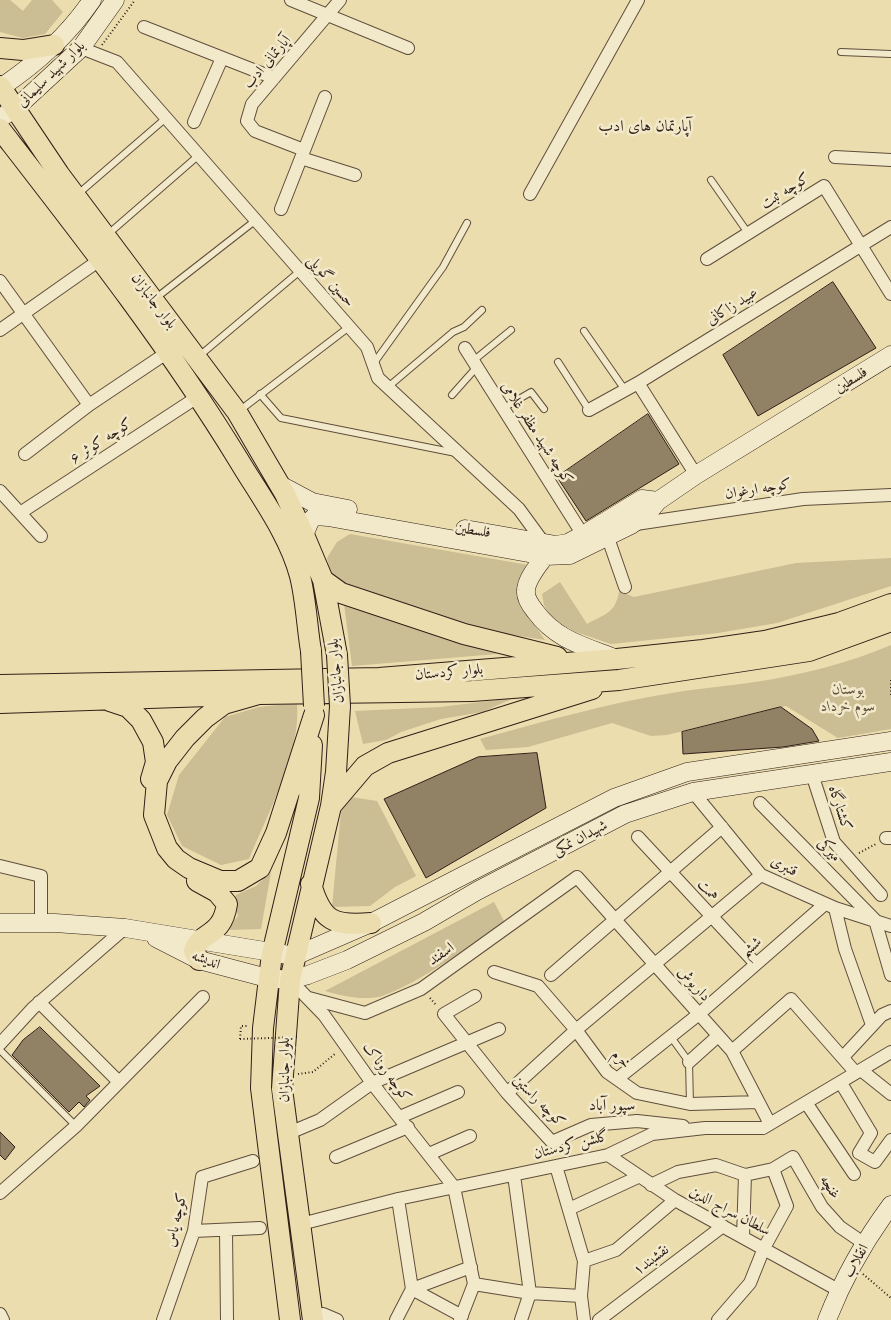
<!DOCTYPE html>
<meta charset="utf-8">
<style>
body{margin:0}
canvas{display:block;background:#ebddad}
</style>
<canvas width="891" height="1320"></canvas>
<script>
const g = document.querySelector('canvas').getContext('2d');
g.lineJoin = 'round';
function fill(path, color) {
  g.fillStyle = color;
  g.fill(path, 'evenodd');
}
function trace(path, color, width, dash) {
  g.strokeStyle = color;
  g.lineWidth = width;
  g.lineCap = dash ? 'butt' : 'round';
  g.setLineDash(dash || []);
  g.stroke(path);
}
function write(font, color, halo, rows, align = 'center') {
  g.font = font + ' "Libre Caslon Text",Amiri,serif';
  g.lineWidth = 5;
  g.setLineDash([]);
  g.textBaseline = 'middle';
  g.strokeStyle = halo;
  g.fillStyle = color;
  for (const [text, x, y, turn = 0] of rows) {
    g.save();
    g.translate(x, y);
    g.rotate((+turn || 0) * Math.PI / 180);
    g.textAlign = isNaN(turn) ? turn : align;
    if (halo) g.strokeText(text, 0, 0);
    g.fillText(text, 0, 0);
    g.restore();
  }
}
const green = new Path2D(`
 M 0,0 L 10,0 L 23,11 L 32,0 L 52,0 L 63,12 L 45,34 L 23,38 L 0,32 Z
 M 350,534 L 534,566 L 525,580 L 518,601 L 545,640 L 488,631 L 360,591 L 332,580 L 327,558 L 337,542 Z
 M 891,558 L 891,586 L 777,623 L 718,633 L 611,644 L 573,631 L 551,617 L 544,605 L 542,594 L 560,582 L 587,624 C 605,614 616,613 619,591 L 634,597 L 796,563 Z
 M 344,604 L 497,654 L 352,666 Z
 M 891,645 L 891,729 L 838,738 L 786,706 L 667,735 L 651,736 L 612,723 L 528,747 L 486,750 L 480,739 C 543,722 607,703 672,693 C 700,688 728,686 755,682 C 801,675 849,663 891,645 Z
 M 514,698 L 482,712 L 441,719 L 401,732 L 386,740 L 363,744 L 355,711 L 440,707 Z
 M 297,703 C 301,754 268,812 249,859 L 221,865 L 182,846 L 167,815 L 179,775 L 225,717 L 259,707 Z
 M 351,797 L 377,801 L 416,876 L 395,887 L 370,906 L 332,907 L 341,811 Z
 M 271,872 L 261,929 L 227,930 L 238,916 L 234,900 L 236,895 L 256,886 Z
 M 494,902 L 505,923 C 470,945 420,983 382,996 C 366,1001 340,996 325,991 Z`);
const building = new Path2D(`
 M 833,282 L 876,348 L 758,416 L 723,355 Z
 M 648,414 L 679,464 L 586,521 L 557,477 Z
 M 781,707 L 812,729 L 819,741 L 783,747 L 683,754 L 682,732 Z
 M 537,753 L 546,808 L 426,878 L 384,799 L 478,757 Z
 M 40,1027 L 100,1086 L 86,1096 L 90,1100 L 84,1107 L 79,1102 L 69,1112 L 12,1055 L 23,1040 Z
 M 0,1132 L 15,1147 L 5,1160 L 0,1155 Z`);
const path = new Path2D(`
 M 102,45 L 135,0
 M 891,680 L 891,695
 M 859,853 L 876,844
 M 430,998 L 436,1005
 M 240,1039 L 241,1026 L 247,1026
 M 298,1074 L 313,1072 L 336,1053
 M 863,1274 L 891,1298`);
const lane = new Path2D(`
 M 841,52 L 891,54
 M 711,180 L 748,233
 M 78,194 L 166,118
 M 107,235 L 199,155
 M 156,298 L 256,220
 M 584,331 L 625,390
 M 198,357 L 300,271
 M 473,361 L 511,330
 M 558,362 L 589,410
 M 374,363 L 443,267 L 467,223
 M 388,387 L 453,332 L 464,327 L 482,310
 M 260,394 L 281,418 L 456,453
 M 452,395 L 476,368
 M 502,409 L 531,392 L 544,409
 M 239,411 L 349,327
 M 671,1037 L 689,1062 L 690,1104
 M 0,1050 L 76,1126`);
const street = new Path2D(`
 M 291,0 L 408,48
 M 144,27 L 274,78
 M 81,48 L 117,62 L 367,347 L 378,378 L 519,509 L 546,546
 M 194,122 L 222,58
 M 304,150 L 255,131 L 247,121 L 252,104 L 340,0
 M 835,157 L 891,160
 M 301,158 L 355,175
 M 530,194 L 638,0
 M 281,209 L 325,97
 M 707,259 L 824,186 L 891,294
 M 0,281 L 89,405
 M 0,330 L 101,259
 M 465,348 L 583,535
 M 638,383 L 696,475
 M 589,410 L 638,383 L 891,227
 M 25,454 L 89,405 L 168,352
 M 0,491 L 41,536
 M 20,513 L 199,396
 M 636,524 L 803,499 L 891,495
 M 608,538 L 625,587
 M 812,774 L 834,842 L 881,895
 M 693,792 L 761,875 L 835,908 L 891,926
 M 760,803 L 875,920 L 891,975
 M 638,837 L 756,964
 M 886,838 L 891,838
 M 0,866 L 41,876 L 41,923
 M 835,908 L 845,949 L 872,1025
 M 494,972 L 538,986 L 576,1030 L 607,1072 L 637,1093 L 690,1104 L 758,1102
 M 551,975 L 722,827
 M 290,980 L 324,1015 L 372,1083 L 454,1187 L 474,1284
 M 475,996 L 444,1014 L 507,1093 L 552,1142 L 591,1125 L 637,1121 L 683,1126
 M 309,998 L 365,1013 L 421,989 L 577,877 L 732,1051 L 770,1124
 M 39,1002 L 119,1082
 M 0,1044 L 33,1008 L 125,928
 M 732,1051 L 791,999 L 856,1073
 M 843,1057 L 882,1015 L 891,1011
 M 689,1062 L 718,1036
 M 861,1070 L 891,1094
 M 617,1079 L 699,1014 L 825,904
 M 841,1083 L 871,1133 L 859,1153 L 875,1162 L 891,1140
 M 507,1093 L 576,1030 L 761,875
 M 807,1104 L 854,1174
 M 400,1117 L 458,1092
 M 289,1133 L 320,1120 L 372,1083 L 499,1029
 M 429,1154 L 470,1136
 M 608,1155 L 675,1200 L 840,1291
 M 336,1157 L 408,1127
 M 556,1166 L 584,1261 L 581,1296 L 584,1320
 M 773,1169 L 793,1157 L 822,1207 L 840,1227 L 865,1244
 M 514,1175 L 530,1293 L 521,1320
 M 651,1185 L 678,1172 L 716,1165 L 745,1175 L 773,1169 L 787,1206 L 764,1248 L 750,1283 L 718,1320
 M 0,1193 L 76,1126 L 203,997
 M 398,1199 L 412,1289
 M 569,1209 L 638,1177
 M 301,1224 L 398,1199 L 608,1155 L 652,1134 L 705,1128 L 763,1128 L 891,1052
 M 194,1231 L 260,1228
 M 226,1231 L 227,1320
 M 743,1237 L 745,1175
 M 584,1261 L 616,1250 L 675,1200
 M 474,1284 L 530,1293 L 581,1296
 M 412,1289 L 471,1267
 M 412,1289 L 462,1316
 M 0,1314 L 3,1320
 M 313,1315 L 323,1314 L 337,1320
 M 163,1320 L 194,1231 L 202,1177 L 253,1161
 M 396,1320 L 412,1289
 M 460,1320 L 474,1284
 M 599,1320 L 723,1226`);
const secondary = new Path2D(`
 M 0,88 C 36,64 67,37 92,0
 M 0,118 L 16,108 L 81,48 L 115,0
 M 280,485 L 312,502 L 348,509
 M 465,529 L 556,545 L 568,543 L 583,535 L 642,499 L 658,501
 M 304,535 L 310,521 L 315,516 L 328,517 L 545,556 L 570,555 L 631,525 L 648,513 L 658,501 L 696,475 L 891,355
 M 545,556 C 538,566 527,578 526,590 C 525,597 531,606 535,611 C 556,640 584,646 617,659
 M 0,923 L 55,923 L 125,928 L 295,956 L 371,923 L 614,798 L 687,772 L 891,741
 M 156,938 L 199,960 L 267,978 L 290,980 L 308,975 L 347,960 L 424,922 L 477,891 L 625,814 L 693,792 L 891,762
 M 827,1320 C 843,1279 865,1240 891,1205`);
const primary = new Path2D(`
 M 0,48 L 23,50 L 54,45
 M 0,86 L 59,174 L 237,412 L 285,494 L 304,535 L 323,580 L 337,655
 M 0,129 C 83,236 167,343 238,459 C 260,496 289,534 300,576 C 306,600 307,627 311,651
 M 323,580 L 341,593 L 464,634 L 557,657
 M 0,685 L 379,678 L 617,659 L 703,650 L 765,641 L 839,623 L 891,604
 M 110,701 L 128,707 L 141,720 L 153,742 L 156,762 L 151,779
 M 0,703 L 238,695
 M 314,715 L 276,833 L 260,868 L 238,881 L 220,881 L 189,868 L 176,859 L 167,848 L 154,815 L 157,781 L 167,761 L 185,738 L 205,718 L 224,704 L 259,694 L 472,691 L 619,680 L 809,651 L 891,621
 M 331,806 L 365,766 L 388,753 L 592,689
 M 197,881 L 217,892 L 227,904 C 222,938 200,931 194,951 L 199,960
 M 311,884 C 322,922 334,926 371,923
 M 290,1320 L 261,1088 L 263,1028 L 272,954 L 309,798 L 312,745
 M 313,1320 L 282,1089 L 283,1075 L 290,980 L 331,806 L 336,772 L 340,706`);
const pathBridge = new Path2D(`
 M 240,1039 L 299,1037`);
const primaryBridge = new Path2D(`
 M 311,651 L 314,706
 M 337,655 L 340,706`);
const streetNames = [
 ["آپارتمانی ادب",267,62,-50],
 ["بلوار شهید سلیمانی",51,74,-44],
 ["کوچه ثبت",785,191,-32],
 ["حسین گویلی",331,281,49],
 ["بلوار جانبازان",154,301,53],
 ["عبید زاکانی",732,306,-32],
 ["فلسطین",851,380,-32],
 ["کوچه شهید مظفر غلامی",537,433,57],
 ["کوچه کوثر ۶",101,441,-33],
 ["کوچه ارغوان",758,489,-9],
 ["فلسطین",473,530,10],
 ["بلوار جانبازان",336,671,-95],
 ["بلوار کردستان",449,672,-5],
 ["کشتارگاه",840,808,72],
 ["شهیدان نمکی",580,838,-28],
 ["میرکی",829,850,46],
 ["قنبری",784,866,27],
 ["همت",708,890,48],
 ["ششم",751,947,-41],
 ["اسفند",441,954,-36],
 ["اندیشه",206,960,21],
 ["داریوش",694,984,48],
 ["خرم",621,1059,43],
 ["بلوار جانبازان",285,1070,-90],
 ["کوچه روناک",387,1072,53],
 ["کوچه راستین",539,1101,45],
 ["گلشن کردستان",571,1145,-14],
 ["غنچه",830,1187,57],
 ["سلطان سراج الدین",730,1211,28],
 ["کوچه یاس",176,1220,-77],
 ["نقشبند۱",651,1260,-37],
 ["انقلاب",856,1261,-61]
];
const parkNames = [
 ["بوستان",848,690],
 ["سوم خرداد",848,707]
];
const neighbourhoodNames = [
 ["آپارتمان های ادب",645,126],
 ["سپور آباد",612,1105]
];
fill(green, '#cbbd94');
fill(building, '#918265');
trace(building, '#301f18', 1);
trace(lane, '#5f4e3d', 8);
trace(street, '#5f4e3d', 14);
trace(secondary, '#301f18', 19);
trace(primary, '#301f18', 22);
trace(path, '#301f18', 2, [1, 2.5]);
trace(lane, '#f2e9ca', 6);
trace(street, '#f2e9ca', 12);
trace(secondary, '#f2e9ca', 18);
trace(primary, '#ebddad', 20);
trace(primaryBridge, '#301f18', 22, []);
trace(pathBridge, '#301f18', 2, [1, 2.5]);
trace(primaryBridge, '#ebddad', 20);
write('15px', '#301f18', '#f2e9ca', streetNames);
write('italic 15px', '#5e4e3d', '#f2e9ca', parkNames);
write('16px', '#301f18', '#f2e9ca', neighbourhoodNames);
</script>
